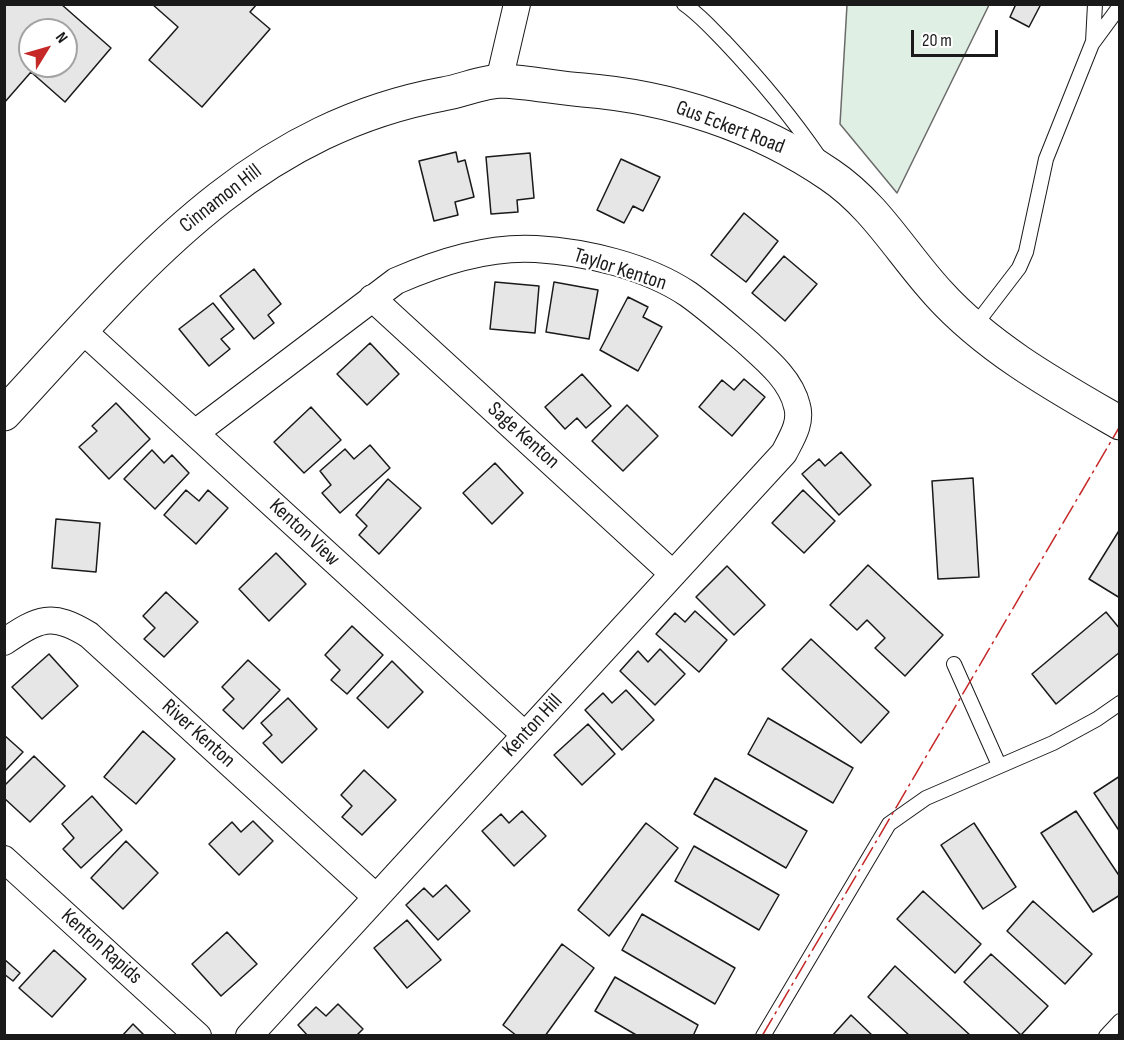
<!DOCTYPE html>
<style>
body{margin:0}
#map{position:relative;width:1124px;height:1040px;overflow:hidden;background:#fff;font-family:"Sofia Sans Condensed",sans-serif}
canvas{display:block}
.frame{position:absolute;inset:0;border:6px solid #1a1a1a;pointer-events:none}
.north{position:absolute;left:18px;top:18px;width:60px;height:60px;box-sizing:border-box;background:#fff;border:2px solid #a3a3a3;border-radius:50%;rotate:53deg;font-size:16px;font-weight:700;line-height:24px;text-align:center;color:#1a1a1a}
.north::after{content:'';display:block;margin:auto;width:21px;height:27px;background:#c62828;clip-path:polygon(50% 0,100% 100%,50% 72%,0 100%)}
.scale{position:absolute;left:911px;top:30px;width:87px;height:27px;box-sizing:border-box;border:3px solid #1a1a1a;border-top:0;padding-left:8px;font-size:18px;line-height:21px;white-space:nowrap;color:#1a1a1a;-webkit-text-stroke:4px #fff;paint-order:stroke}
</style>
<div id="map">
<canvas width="1124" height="1040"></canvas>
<div class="frame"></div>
<div class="north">N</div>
<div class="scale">20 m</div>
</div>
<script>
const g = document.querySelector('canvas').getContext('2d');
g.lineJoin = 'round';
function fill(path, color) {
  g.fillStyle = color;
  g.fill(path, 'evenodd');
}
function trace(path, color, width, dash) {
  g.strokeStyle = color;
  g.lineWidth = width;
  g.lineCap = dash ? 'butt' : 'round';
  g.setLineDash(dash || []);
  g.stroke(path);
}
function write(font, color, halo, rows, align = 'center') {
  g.font = font + ' "Sofia Sans Condensed",sans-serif';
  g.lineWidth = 4.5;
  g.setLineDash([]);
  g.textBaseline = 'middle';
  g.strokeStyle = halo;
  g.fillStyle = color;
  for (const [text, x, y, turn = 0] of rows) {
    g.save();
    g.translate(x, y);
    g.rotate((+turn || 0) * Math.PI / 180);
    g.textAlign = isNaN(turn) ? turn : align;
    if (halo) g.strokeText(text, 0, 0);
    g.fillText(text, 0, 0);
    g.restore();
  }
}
const green = new Path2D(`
 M 847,5 L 989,5 L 897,193 L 840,124 Z`);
const building = new Path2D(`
 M 4,4 L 61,4 L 111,48 L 65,102 L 31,72 L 4,103 ZM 30,30 L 66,30 L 66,66 L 30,66 Z
 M 152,4 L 257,4 L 250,12 L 270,29 L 202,107 L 149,60 L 178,27 Z
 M 1016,4 L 1041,4 L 1029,27 L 1010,17 Z
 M 456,152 L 458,162 L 465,160 L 474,197 L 455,202 L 458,215 L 434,221 L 419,161 Z
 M 530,153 L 534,198 L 517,200 L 518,212 L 491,214 L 486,157 Z
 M 621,159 L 660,177 L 643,211 L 633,206 L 624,223 L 597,210 Z
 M 744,213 L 778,241 L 746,282 L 711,255 Z
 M 784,256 L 817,284 L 785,321 L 752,293 Z
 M 254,269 L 281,304 L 268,315 L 274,323 L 254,339 L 220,296 Z
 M 495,282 L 539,286 L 535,333 L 490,329 Z
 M 554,282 L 598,290 L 589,339 L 546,332 Z
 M 628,297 L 648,307 L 643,317 L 662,327 L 638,371 L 600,350 Z
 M 213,303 L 234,329 L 221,339 L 230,349 L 209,366 L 179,329 Z
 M 370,343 L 399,374 L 367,405 L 337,374 Z
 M 582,374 L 611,406 L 586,428 L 577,418 L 565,429 L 545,407 Z
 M 744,379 L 765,397 L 732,436 L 699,407 L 722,380 L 734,390 Z
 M 116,403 L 150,439 L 109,479 L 79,447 L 97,431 L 92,426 Z
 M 627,405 L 658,436 L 623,471 L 592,441 Z
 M 311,407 L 341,440 L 304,473 L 274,442 Z
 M 370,445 L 390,468 L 340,513 L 322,493 L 331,485 L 320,471 L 345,449 L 354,459 Z
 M 152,450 L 164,463 L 172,455 L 189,473 L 155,509 L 124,479 Z
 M 841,452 L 871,485 L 839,515 L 802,474 L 819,459 L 825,466 Z
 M 495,463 L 523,493 L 492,524 L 463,493 Z
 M 973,478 L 979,577 L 938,579 L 932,481 Z
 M 388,479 L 421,508 L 379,554 L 359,535 L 367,526 L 356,515 Z
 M 186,490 L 199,501 L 208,490 L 228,508 L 196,544 L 164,515 Z
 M 803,490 L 835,521 L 804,553 L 772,523 Z
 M 56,519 L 100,523 L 96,572 L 52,568 Z
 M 1120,529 L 1120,598 L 1089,579 Z
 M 276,553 L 306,584 L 269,621 L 239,589 Z
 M 868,565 L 943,635 L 905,676 L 875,648 L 885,638 L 867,620 L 857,630 L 830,605 Z
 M 727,566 L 765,605 L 734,635 L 696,597 Z
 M 166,592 L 198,622 L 164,657 L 144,639 L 155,628 L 143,616 Z
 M 695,611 L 727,640 L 699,672 L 656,634 L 675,613 L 685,622 Z
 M 1106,612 L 1120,629 L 1120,652 L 1056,704 L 1032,674 Z
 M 352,626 L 383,655 L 347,694 L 331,680 L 340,670 L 325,655 Z
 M 811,639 L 889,712 L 861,743 L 782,669 Z
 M 660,649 L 685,674 L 655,705 L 620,671 L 638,651 L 648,662 Z
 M 49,654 L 78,686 L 42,719 L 12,687 Z
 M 248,660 L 280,690 L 243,729 L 223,710 L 234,699 L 222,687 Z
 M 392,661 L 423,692 L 388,728 L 357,698 Z
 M 626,690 L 654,720 L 622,750 L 585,710 L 603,693 L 612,703 Z
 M 288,698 L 317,729 L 282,763 L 263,743 L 272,735 L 261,723 Z
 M 768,718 L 853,768 L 833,803 L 748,754 Z
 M 588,724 L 615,754 L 582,785 L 554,755 Z
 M 143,731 L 175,759 L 136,804 L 104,777 Z
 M 4,735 L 23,752 L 4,772 Z
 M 34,756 L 65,786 L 30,822 L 4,798 L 4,786 Z
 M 364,770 L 396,800 L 362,835 L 342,817 L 352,806 L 341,795 Z
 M 1120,776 L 1120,832 L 1094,793 Z
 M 715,778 L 807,831 L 786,868 L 694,814 Z
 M 92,796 L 122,830 L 81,868 L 63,849 L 74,838 L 62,824 Z
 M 522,811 L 546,836 L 514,866 L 482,831 L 501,814 L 509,823 Z
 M 1076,811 L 1120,877 L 1120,895 L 1093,912 L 1041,833 Z
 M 253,821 L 273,841 L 239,875 L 209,844 L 232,822 L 241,832 Z
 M 646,823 L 678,848 L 609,936 L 578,910 Z
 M 974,823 L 1016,887 L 983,909 L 941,845 Z
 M 126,841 L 158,873 L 123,909 L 91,878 Z
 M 694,846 L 779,895 L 759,930 L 675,881 Z
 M 446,885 L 470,911 L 438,940 L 406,905 L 424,888 L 433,897 Z
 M 923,891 L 981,944 L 955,973 L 897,919 Z
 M 1033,901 L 1092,954 L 1065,984 L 1007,931 Z
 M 642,914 L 735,968 L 715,1004 L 622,950 Z
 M 407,920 L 441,960 L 407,988 L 374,948 Z
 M 227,932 L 257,964 L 221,996 L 192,964 Z
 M 562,944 L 594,968 L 545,1036 L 517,1036 L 503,1025 Z
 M 54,950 L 86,979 L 52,1017 L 19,988 Z
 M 991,954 L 1048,1006 L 1021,1035 L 964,982 Z
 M 4,959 L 20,973 L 13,981 L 4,974 Z
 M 895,966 L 971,1036 L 910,1036 L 868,997 Z
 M 615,977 L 698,1025 L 693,1036 L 638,1036 L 595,1011 Z
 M 338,1004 L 363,1029 L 356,1036 L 308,1036 L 298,1025 L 316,1007 L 326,1016 Z
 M 851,1015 L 873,1036 L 832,1036 Z
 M 133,1024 L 145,1036 L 122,1036 Z`);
const lane = new Path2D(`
 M 684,4 C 700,15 712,29 725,42 C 759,78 791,116 819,157
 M 1093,42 L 1095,4
 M 973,328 L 1019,268 L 1026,252 L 1046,159 L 1092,44 L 1120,6
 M 954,664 L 999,765
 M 763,1036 L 889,824 L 926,798 L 1053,743 L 1097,719 L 1120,703
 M 1106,1036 L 1120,1021`);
const street = new Path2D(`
 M 499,81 L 517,4
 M 372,298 L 673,574
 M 82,330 L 525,735
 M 195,433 L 396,281 C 439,262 489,246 536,249 C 586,252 646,266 688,294 C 709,309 728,326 748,343 C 767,360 791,380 797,406 C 802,423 791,439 784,453 L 249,1036
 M 4,642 C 39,618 52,612 89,635 L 376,897
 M 4,859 L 198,1036`);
const secondary = new Path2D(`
 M 4,414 C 134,274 245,131 443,94 C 462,91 484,81 502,81 C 529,82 556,88 583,90 C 670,97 757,125 830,175 C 876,206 902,254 939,294 C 989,349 1056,386 1120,423`);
const power = new Path2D(`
 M 762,1036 L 1120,426`);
const streetNames = [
 ["Gus Eckert Road",730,128,21],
 ["Cinnamon Hill",221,199,-38],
 ["Taylor Kenton",620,270,18],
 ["Sage Kenton",523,436,42],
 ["Kenton View",304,533,43],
 ["Kenton Hill",533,726,-47],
 ["River Kenton",198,734,42],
 ["Kenton Rapids",101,947,42]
];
fill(green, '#e0efe3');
trace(green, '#6a6a6a', 1.5);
fill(building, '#e6e6e6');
trace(building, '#1a1a1a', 1.5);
trace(lane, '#1a1a1a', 16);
trace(street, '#1a1a1a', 28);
trace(secondary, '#1a1a1a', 35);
trace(lane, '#fff', 14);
trace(street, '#fff', 26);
trace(secondary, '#fff', 33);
trace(power, '#c62828', 1.5, [21, 4.5, 3, 4.5]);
write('21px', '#1a1a1a', '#fff', streetNames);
</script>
